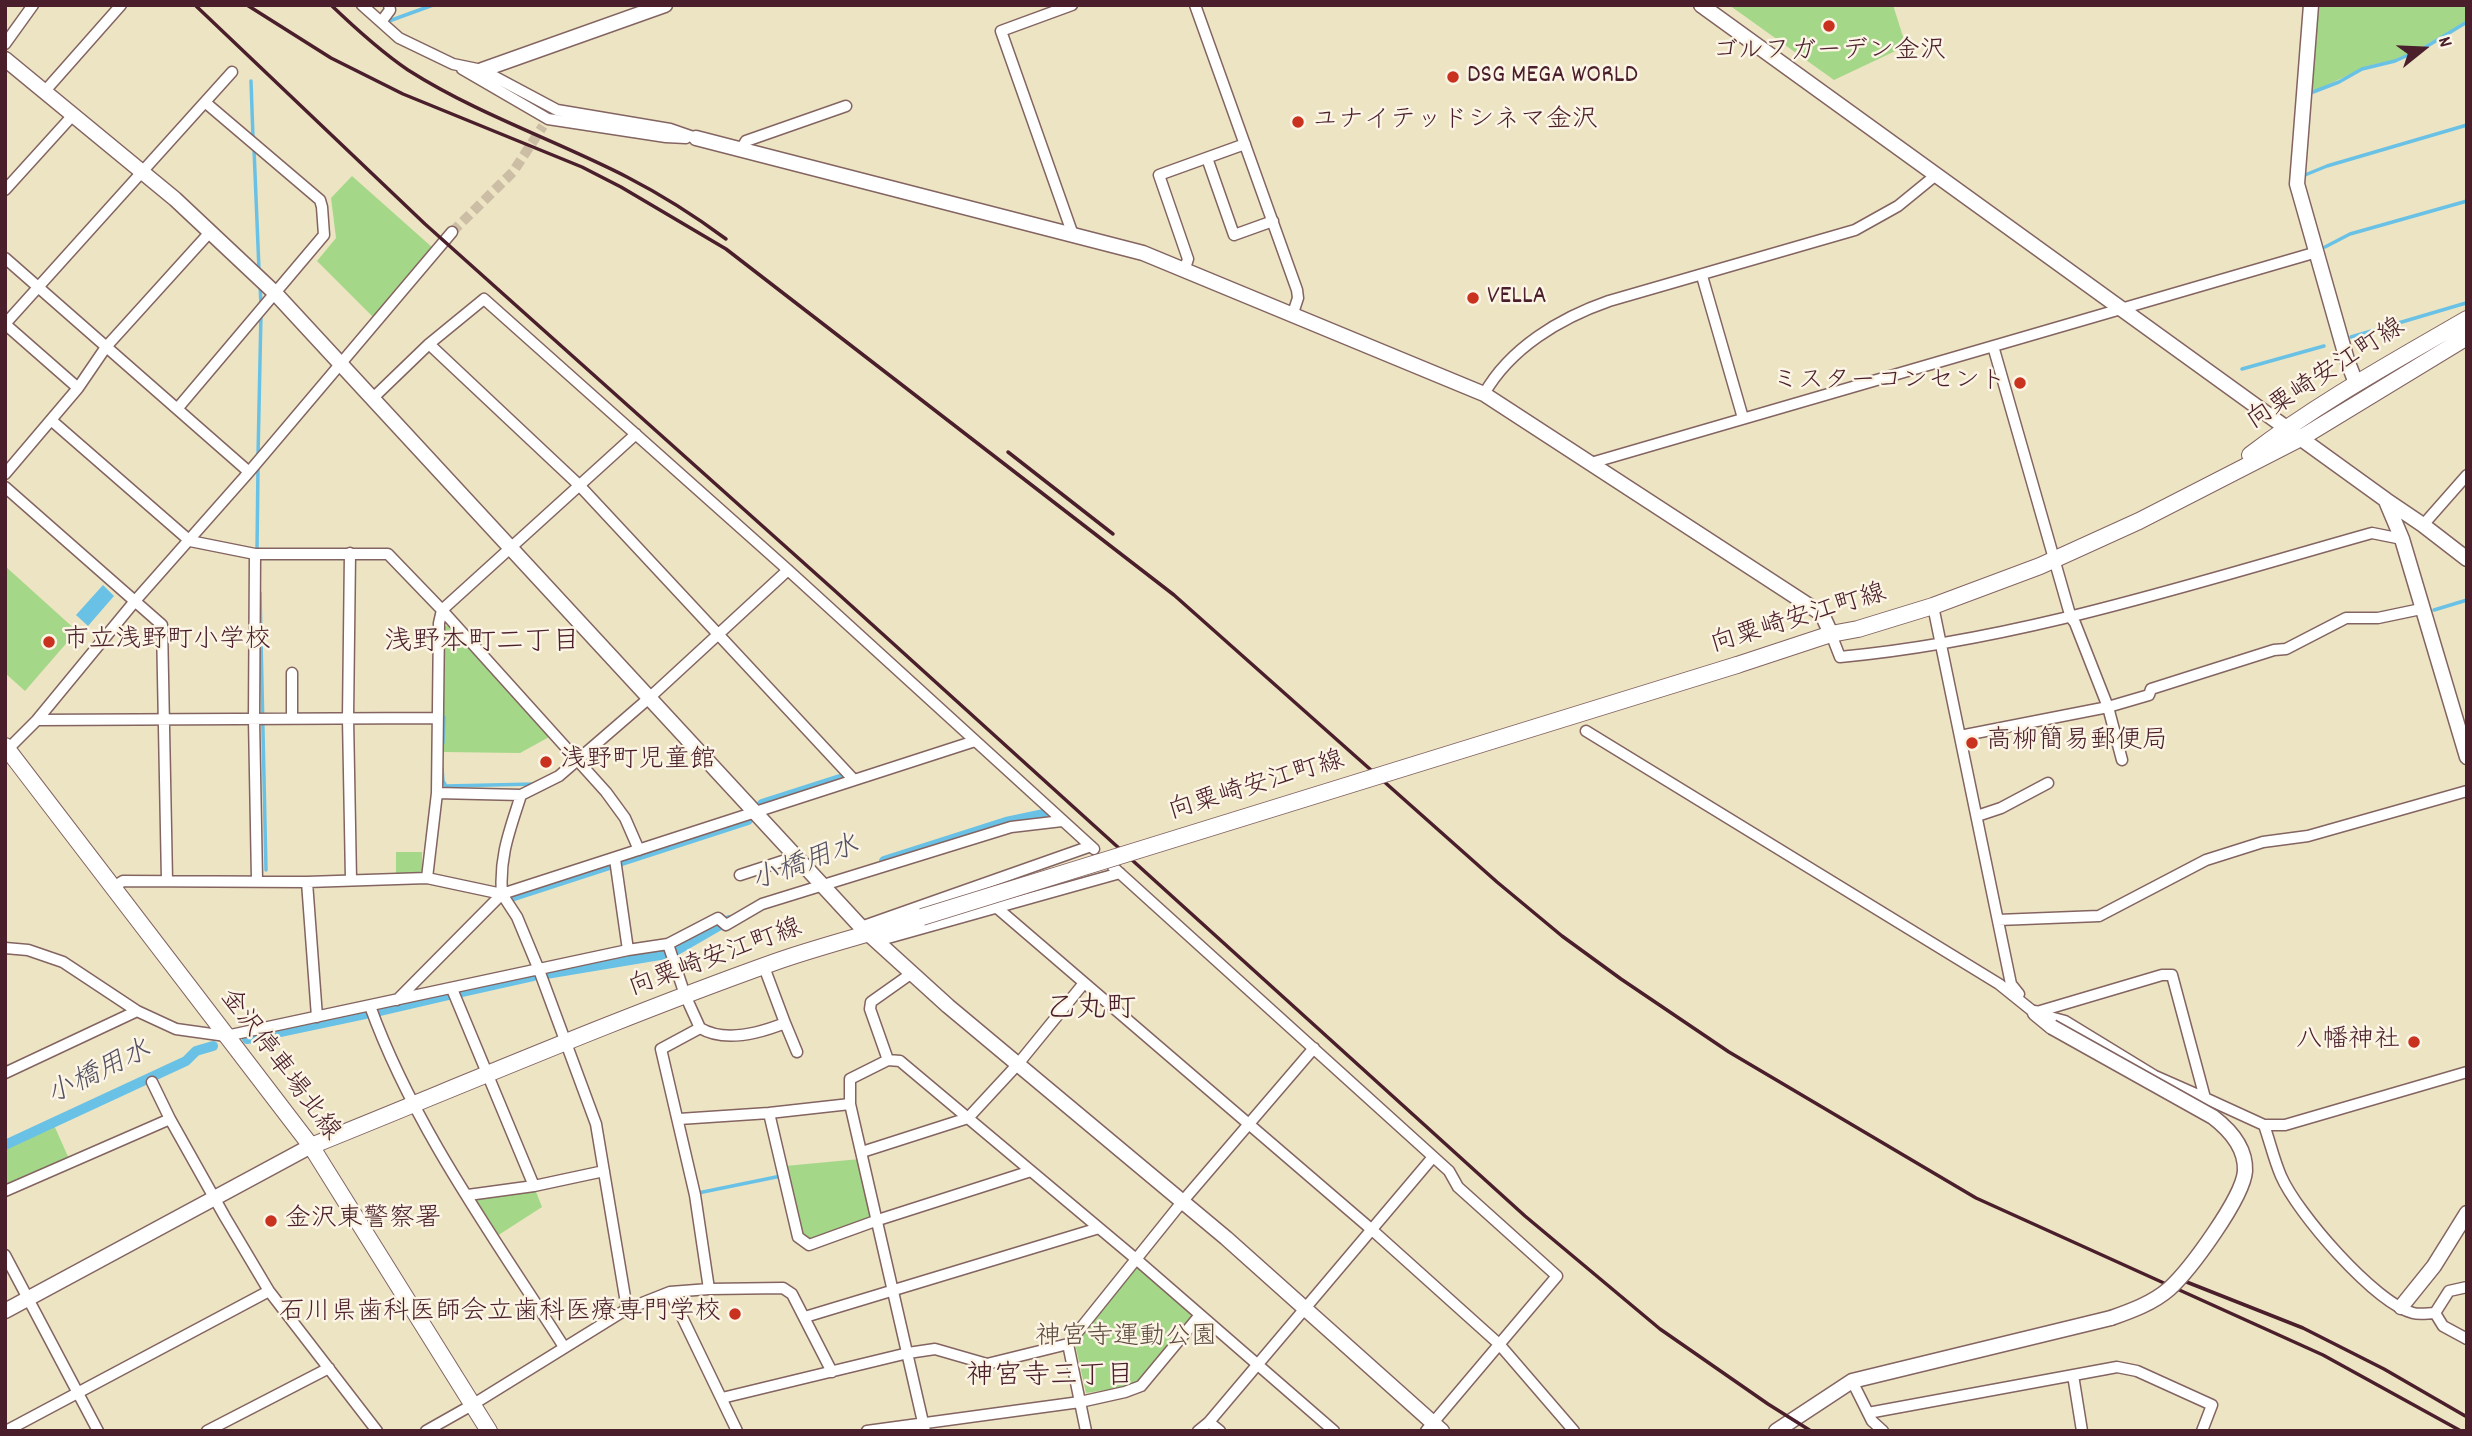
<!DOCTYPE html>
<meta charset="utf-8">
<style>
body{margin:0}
#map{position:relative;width:2472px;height:1436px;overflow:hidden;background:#ede4c4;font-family:Dekko,sans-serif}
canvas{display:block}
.frame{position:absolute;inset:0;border:7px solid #4a1f2b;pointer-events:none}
.north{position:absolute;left:2388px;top:14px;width:70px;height:70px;-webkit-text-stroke:5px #fcf5e5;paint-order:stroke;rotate:72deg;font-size:19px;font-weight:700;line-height:28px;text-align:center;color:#4a1f2b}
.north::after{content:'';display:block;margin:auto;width:24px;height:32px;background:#4a1f2b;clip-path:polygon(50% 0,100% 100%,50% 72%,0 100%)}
</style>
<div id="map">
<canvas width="2472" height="1436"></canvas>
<div class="frame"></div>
<div class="north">N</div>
</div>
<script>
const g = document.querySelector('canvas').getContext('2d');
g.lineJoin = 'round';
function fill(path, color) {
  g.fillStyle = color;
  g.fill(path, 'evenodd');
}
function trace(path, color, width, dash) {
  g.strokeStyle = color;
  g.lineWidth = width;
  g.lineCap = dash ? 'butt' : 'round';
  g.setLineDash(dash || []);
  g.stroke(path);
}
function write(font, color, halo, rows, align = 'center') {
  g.font = font + ' Dekko,"Klee One",sans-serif';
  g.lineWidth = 5;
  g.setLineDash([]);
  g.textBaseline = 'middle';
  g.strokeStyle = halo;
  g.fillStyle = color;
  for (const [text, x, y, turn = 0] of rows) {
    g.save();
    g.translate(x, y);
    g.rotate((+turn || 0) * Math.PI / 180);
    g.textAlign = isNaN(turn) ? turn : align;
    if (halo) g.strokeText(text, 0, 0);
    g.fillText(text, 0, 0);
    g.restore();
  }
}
const green = new Path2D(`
 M 1729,5 L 1893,5 L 1906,46 L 1834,80 Z
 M 2319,5 L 2467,5 L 2467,21 L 2424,46 L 2395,60 L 2368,66 L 2312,92 Z
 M 352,176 L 433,248 L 374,318 L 317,261 L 336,238 L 331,198 Z
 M 5,566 L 77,631 L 25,691 L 5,673 Z
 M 450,625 L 551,736 L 520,753 L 442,752 L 445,626 Z
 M 396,852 L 422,852 L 422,870 L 418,874 L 396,875 Z
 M 53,1123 L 70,1161 L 5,1186 L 5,1145 Z
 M 860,1159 L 872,1208 L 869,1221 L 809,1240 L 800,1235 L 785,1166 Z
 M 535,1189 L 542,1207 L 497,1236 L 473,1197 Z
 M 1140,1263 L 1195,1314 L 1143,1379 L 1131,1386 L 1086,1393 L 1074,1339 Z`);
const water = new Path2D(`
 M 103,585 L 114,596 L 88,626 L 76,615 Z`);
const stream = new Path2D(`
 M 389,21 L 433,5
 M 251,81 L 253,138
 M 2313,92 L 2339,82 L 2362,69 L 2395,61 L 2424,48 L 2467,22
 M 254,149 L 259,270
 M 2305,175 L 2327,166 L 2467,125
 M 2325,247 L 2350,234 L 2467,201
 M 260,285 L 261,305
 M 2351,337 L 2466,303
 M 2242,369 L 2324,346
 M 258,456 L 261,313
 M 257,550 L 258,467
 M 260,593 L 266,870
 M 2434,610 L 2467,600
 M 443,743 L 444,717
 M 442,768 L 443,781 L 446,786 L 535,784
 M 698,1193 L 781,1176`);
const canal = new Path2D(`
 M 762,804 L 840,779
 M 884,861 L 1006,822 L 1044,814
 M 514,896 L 748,820
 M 546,974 L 672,953 L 729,920
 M 457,993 L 533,976
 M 376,1012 L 449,995
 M 247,1039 L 365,1014
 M 5,1145 L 186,1061 L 196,1051 L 213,1046`);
const minorTunnel = new Path2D(`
 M 452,232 L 513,172 L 543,126`);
const minor = new Path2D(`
 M 362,5 L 399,38 L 453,64 L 482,70 L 557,110 L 670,129 L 696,138
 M 1072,5 L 1001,31 L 1073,235
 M 1195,5 L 1297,290 L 1298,298 L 1292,316
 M 381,22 L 390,10 L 389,5
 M 5,44 L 33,5
 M 462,69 L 548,119 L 666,137 L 686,138
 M 45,91 L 121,5
 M 741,149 L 746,141 L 846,106
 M 1207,158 L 1234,235 L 1273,221
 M 5,190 L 73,115
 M 5,258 L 249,472
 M 1184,271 L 1188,259 L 1159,175 L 1245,144
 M 1702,276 L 1743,418
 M 5,324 L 232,72
 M 5,324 L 78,388
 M 429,344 L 579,485 L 854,780
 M 1993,346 L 2071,618 L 2075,623 L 2108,707 L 2149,695 L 2151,689 L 2274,650 L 2286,649 L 2346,618 L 2378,618 L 2421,609
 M 1484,394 C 1510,348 1560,318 1609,301 L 1855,230 L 1898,206 L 1936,175
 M 373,398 L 429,344 L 484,299 L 788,570 L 1094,849
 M 177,409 L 324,235 L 322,207 L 320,200 L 206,103
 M 51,420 L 190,541 L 255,554 L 388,554 L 442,610 L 606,792 L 625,818 L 639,850
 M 1591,463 L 2317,252
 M 5,474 L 78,388 L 106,347 L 211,231
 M 5,487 L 162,625 L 167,881
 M 2423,525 L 2467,475
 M 350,553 L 348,718 L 351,880
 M 255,554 L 254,719 L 257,880
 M 1933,606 L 2011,984 L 2019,994
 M 1831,634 L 1840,657 C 2022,640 2197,582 2372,533 L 2402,539
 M 292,673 L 292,718
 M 37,720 L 436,718
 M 1586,731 L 1999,984 L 2035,1013 L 2065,1021 L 2155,1076 L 2205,1098
 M 1960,736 L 2108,707 L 2122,760
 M 5,752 L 37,720 L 135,601 L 249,472 L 452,232
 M 437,793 L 521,795 L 559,776 L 648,699 L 788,570
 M 1977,816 L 2001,808 L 2048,783
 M 615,859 L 628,950
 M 1113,867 L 1449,1171 L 1458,1187 L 1557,1276 L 1426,1431
 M 740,875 L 795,857
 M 427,878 L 437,793 L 439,623 L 442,610 L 636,434
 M 307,882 L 317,1017
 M 112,888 L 123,881 L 307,882 L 427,878 L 502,894 L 975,741
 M 502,894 L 517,917 L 539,970 L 596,1124 L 627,1309
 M 996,907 L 1371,1229 L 1499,1344 L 1574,1431
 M 1998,920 L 2099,916 L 2206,860 L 2263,842 L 2308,836 L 2467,791
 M 861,927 L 1091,846
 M 877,941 L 1120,873
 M 5,948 L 28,950 L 63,962 L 137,1011 L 176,1029 L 226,1036 L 628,950 L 668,944 L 718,918 L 726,925 L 762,904 L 1011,827 L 1062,821
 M 452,989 L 534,1186 L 468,1195
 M 397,1000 L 502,894 C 499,856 510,830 521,795
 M 370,1006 C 414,1128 494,1237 564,1347
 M 2037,1012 L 2162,975 L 2172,975 L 2205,1098 L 2264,1125 L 2285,1125 L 2467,1072
 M 785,1023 L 797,1052
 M 700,1028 C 725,1043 760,1033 785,1023 L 764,967
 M 888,1060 L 870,1009 L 871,1002 L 912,973
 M 5,1073 L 137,1011
 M 152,1082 L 170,1119 L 225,1217 L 269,1291 L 377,1431
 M 769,1113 L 798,1237 L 809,1245 L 878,1220 L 1031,1171
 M 679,1119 L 769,1113 L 850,1104
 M 2264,1125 C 2270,1142 2274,1160 2281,1176 C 2297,1213 2374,1302 2413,1313 C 2420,1315 2428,1313 2435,1313
 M 862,1152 L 968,1118 L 1018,1064 L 1084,983
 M 534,1186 L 604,1171
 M 5,1191 L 170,1119
 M 5,1255 L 98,1431
 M 709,1289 L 783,1288 L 792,1294 L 832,1372
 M 670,1292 L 737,1431
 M 2435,1313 L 2449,1291 L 2467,1287
 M 2435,1313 L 2443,1326 L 2467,1339
 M 805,1317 L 1099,1228
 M 1068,1344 L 1086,1431
 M 2073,1375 L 2082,1431
 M 1852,1381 L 1872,1421 L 1883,1431
 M 722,1398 L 908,1353 L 935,1349 L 987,1364 L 1068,1344 L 1182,1202 L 1314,1048
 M 1868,1413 L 2117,1367 L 2137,1371 L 2212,1405 L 2202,1431
 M 1209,1422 L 1220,1431
 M 6,1431 L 269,1291
 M 207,1431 L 329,1368
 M 426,1431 L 472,1405 L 627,1309 L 670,1292 L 709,1289 L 695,1195 L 661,1049 L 700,1028 L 685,995 L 668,944
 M 867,1431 L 1080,1402 L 1125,1392 L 1141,1386 L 1200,1315
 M 925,1431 L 850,1104 L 850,1079 L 888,1060 L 900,1061 L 1136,1259 L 1334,1431
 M 1198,1431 L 1209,1422 L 1433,1157`);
const tertiary = new Path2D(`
 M 1701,5 L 2386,500 L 2423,525 L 2467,559
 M 2311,5 L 2297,184 L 2347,360 L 2356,383
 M 5,59 L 175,199 L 275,293 L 861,927 L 948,1006 L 1226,1238 L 1442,1431
 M 482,70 L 665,5
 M 696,138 L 1143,253 L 1484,394 L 1822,614 L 1831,634
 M 2386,501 L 2402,539 L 2467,757
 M 2035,1013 L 2052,1027
 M 2401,1307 L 2434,1266 L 2467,1213
 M 5,1311 L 311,1146
 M 1776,1431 L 1852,1381 L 2111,1318`);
const secondary = new Path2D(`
 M 2250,455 C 2318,403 2393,362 2467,319
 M 1737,665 L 1831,634 L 1858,629 L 1933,606 L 2040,566 L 2139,521 L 2301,438 L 2467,337
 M 5,746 L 311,1146 L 489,1431
 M 311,1146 C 465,1084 618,1018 775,962 C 823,945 874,933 922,917`);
const rail = new Path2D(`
 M 195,5 L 425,224 L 834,590 L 1525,1216 L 1660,1329 L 1768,1404 L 1811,1431
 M 247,5 L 331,58 L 403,94 L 582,167 L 621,187 L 726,249 L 1174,595 L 1497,882 L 1562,936 L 1621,979 L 1729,1052 L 1976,1198 L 2323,1355 L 2461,1431
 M 331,5 C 355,28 380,51 408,70 C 477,114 555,140 627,177 C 662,195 695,216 726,239
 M 1008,452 L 1113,534
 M 2179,1279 L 2303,1328 L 2384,1369 L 2467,1417`);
const tertiaryBridge = new Path2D(`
 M 2052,1027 L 2213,1117 C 2230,1130 2246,1147 2245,1171 C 2243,1198 2190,1270 2169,1289 C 2153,1303 2131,1311 2111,1318`);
const secondaryBridge = new Path2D(`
 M 922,917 L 1737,665`);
const markers = [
 [1829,26,7,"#c8321e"],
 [1453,77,7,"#c8321e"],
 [1298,122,7,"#c8321e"],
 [1473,298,7,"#c8321e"],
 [2020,383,7,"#c8321e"],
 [49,642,7,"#c8321e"],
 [1972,743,7,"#c8321e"],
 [546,762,7,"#c8321e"],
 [2414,1042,7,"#c8321e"],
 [271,1221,7,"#c8321e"],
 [735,1314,7,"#c8321e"]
];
const poiNames = [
 ["ゴルフガーデン金沢",1829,53,"center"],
 ["DSG MEGA WORLD",1467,77],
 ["ユナイテッドシネマ金沢",1312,122],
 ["VELLA",1487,298],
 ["ミスターコンセント",2006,383,"right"],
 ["市立浅野町小学校",63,642],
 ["高柳簡易郵便局",1986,743],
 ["浅野町児童館",560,762],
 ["八幡神社",2400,1042,"right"],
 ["金沢東警察署",285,1221],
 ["石川県歯科医師会立歯科医療専門学校",721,1314,"right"]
];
const streetNames = [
 ["向粟崎安江町線",2327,376,-33],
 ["向粟崎安江町線",1799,621,-17],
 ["向粟崎安江町線",1257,788,-17],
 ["向粟崎安江町線",716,960,-20],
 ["金沢停車場北線",278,1066,53]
];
const parkNames = [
 ["神宮寺運動公園",1126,1339]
];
const neighbourhoodNames = [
 ["浅野本町二丁目",482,645],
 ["神宮寺三丁目",1050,1379]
];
const waterNames = [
 ["小橋用水",806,866,-20],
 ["小橋用水",100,1075,-26]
];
const quarterNames = [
 ["乙丸町",1091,1012]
];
fill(green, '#a4d888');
fill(water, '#69c2e6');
trace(stream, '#69c2e6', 3.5);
trace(canal, '#69c2e6', 10);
trace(minorTunnel, '#ccbda5', 10, [10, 5]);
trace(minor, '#836461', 13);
trace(tertiary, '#836461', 17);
trace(secondary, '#836461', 18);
trace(minor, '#fff', 10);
trace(tertiary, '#fff', 14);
trace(secondary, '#fff', 16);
trace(rail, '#4a1f2b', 3.5);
trace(tertiaryBridge, '#836461', 17, []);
trace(secondaryBridge, '#836461', 18, []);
trace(tertiaryBridge, '#fff', 14);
trace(secondaryBridge, '#fff', 16);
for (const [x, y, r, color] of markers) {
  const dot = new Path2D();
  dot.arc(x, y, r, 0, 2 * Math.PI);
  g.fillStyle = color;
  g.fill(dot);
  trace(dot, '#fcf5e5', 2.5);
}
write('26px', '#4a1f2b', '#fcf5e5', poiNames, 'left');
write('26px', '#4a1f2b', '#fcf5e5', streetNames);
write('26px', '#604d42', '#fcf5e5', parkNames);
write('28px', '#4a1f2b', '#fcf5e5', neighbourhoodNames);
write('italic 28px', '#535063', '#fcf5e5', waterNames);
write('30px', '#4a1f2b', '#fcf5e5', quarterNames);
</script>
